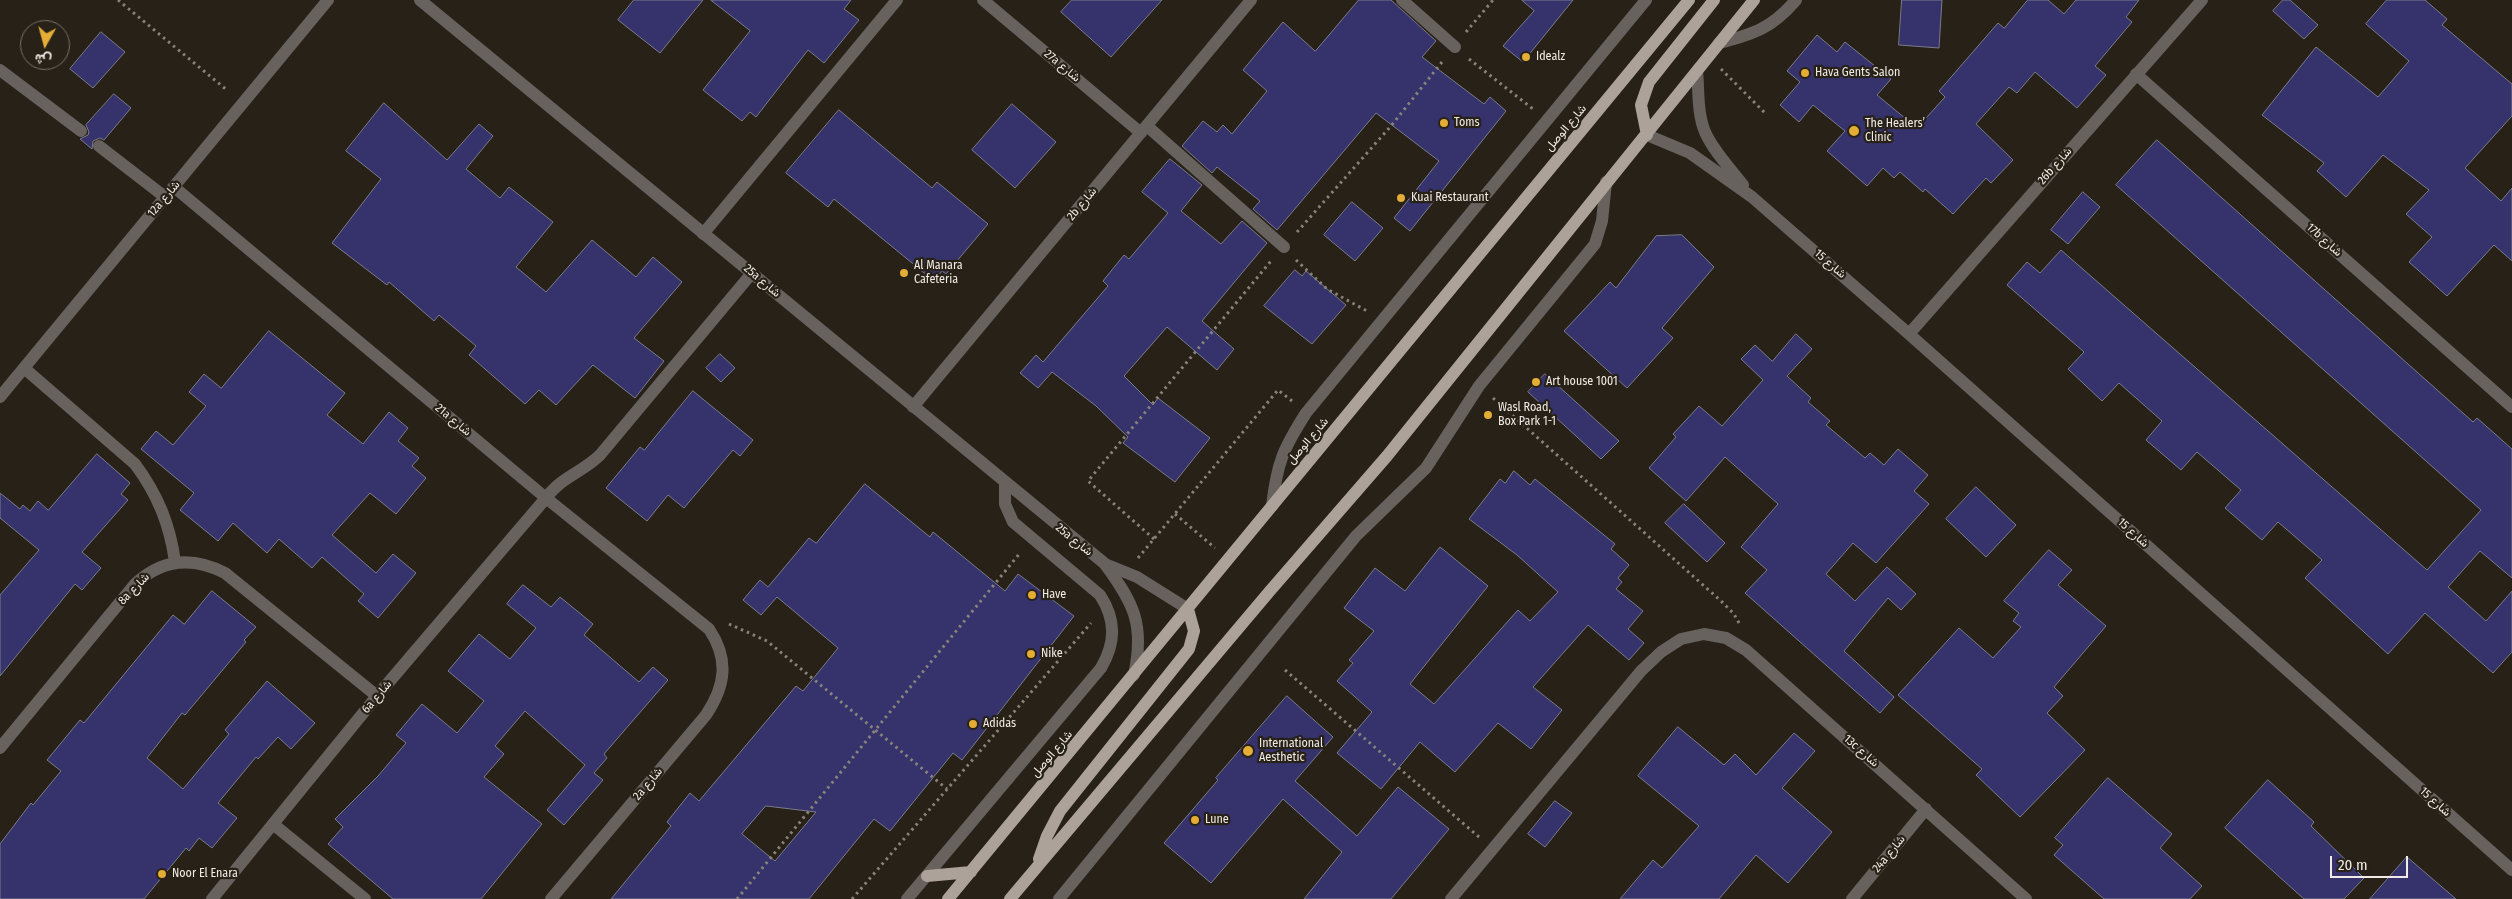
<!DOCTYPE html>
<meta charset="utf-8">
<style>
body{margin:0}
#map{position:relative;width:2512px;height:899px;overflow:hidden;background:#272117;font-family:"Fira Sans Condensed",Vazirmatn,sans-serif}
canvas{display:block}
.north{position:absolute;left:20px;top:20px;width:50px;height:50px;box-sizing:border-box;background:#272117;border:1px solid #777269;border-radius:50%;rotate:187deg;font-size:14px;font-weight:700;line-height:20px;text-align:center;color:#f0ece5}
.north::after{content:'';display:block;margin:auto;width:18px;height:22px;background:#e4ad35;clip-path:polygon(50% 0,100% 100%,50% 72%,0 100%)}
.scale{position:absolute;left:2330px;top:856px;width:78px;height:22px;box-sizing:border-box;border:2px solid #f0ece5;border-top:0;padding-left:6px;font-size:15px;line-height:18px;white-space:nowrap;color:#f0ece5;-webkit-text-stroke:4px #272117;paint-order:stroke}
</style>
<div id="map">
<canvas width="2512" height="899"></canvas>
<div class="north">ش</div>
<div class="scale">20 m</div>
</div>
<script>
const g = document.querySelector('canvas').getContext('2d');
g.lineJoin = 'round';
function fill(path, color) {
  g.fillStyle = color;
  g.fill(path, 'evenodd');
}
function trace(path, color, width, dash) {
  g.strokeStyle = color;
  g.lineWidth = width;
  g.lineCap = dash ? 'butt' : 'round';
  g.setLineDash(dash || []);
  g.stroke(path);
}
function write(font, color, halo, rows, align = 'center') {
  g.font = font + ' "Fira Sans Condensed",Vazirmatn,sans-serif';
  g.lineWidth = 4.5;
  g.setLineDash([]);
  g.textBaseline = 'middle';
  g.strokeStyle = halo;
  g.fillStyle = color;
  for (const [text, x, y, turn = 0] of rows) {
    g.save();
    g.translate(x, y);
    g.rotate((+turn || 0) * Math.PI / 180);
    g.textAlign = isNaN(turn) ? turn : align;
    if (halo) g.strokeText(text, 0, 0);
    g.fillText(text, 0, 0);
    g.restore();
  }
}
const building = new Path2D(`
 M 634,0 L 703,0 L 660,53 L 618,20 Z
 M 711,0 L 851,0 L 844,9 L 859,20 L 824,63 L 808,50 L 756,117 L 750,112 L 742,121 L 703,90 L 750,31 Z
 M 1072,0 L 1162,0 L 1111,57 L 1061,12 Z
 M 1359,0 L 1391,0 L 1436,41 L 1422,57 L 1484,104 L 1490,97 L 1506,111 L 1410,231 L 1394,218 L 1439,161 L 1376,113 L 1277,230 L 1253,209 L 1260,201 L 1217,167 L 1212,173 L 1182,146 L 1203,121 L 1217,132 L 1223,125 L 1232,134 L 1267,91 L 1243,70 L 1283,22 L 1315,51 Z
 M 1522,0 L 1573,0 L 1523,62 L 1503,46 L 1534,11 Z
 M 1902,0 L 1942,0 L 1939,48 L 1899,45 Z
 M 2028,0 L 2048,0 L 2064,14 L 2076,0 L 2139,0 L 2126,17 L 2132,22 L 2095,66 L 2106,75 L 2077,108 L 2035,72 L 2017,93 L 2009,87 L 1976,124 L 2013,160 L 1991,183 L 1986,178 L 1953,214 L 1925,189 L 1923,192 L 1900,172 L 1894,178 L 1883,168 L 1867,186 L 1827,151 L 1845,131 L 1813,105 L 1799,122 L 1780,105 L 1800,82 L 1787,71 L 1817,35 L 1837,52 L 1845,42 L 1891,79 L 1877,95 L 1917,128 L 1945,97 L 1939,91 L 1998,23 L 2004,28 Z
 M 2283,0 L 2290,0 L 2318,25 L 2304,39 L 2273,11 Z
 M 2387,0 L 2425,0 L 2447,19 L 2442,25 L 2512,84 L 2512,116 L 2465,168 L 2501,201 L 2512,188 L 2512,261 L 2494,245 L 2447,296 L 2409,262 L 2432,237 L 2406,214 L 2429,190 L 2383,155 L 2346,197 L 2317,171 L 2324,163 L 2262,115 L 2316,47 L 2378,97 L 2409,61 L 2366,24 Z
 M 101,32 L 125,52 L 93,88 L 70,69 Z
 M 114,94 L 131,108 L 104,140 L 100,138 L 93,141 L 92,149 L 80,139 L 88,135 L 89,132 L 86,125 Z
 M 384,103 L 447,160 L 479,124 L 493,136 L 466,169 L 500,198 L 509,187 L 553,222 L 516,267 L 546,292 L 592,240 L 636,277 L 653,257 L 682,282 L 634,338 L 664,361 L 635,398 L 593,365 L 556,405 L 539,390 L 525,404 L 469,355 L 476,346 L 439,315 L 434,321 L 389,282 L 387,285 L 332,243 L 381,179 L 346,151 Z
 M 1012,104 L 1056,142 L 1015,188 L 972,150 Z
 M 839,110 L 932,188 L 937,182 L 988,224 L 946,274 L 942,271 L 934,281 L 834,199 L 828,207 L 786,173 Z
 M 2157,140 L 2473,422 L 2477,418 L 2512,449 L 2512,578 L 2480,551 L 2448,587 L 2486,621 L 2512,591 L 2512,652 L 2493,673 L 2425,613 L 2388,654 L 2305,578 L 2322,560 L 2278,522 L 2262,540 L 2225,508 L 2241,490 L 2197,452 L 2181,470 L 2146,440 L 2162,421 L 2119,383 L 2102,401 L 2068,369 L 2084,352 L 2007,285 L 2027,262 L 2040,273 L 2061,250 L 2427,570 L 2481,510 L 2116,185 Z
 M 1170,159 L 1202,185 L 1181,211 L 1221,244 L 1242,221 L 1267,243 L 1202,321 L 1234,349 L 1217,370 L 1167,327 L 1124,376 L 1153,405 L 1158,398 L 1210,438 L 1175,482 L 1123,443 L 1128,437 L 1096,406 L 1052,372 L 1038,388 L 1020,373 L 1036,355 L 1043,362 L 1108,286 L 1103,281 L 1124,255 L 1129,259 L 1168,213 L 1142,192 Z
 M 2083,192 L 2100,207 L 2068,244 L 2051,230 Z
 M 1352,202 L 1383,228 L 1355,261 L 1324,235 Z
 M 1682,235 L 1714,267 L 1662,328 L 1673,338 L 1627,388 L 1564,331 L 1610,282 L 1616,288 L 1656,236 Z
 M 1295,270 L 1302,276 L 1306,271 L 1346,305 L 1312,344 L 1264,306 Z
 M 269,331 L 345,393 L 327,415 L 363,444 L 389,412 L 408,428 L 398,441 L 419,458 L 412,466 L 426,478 L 396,514 L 370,493 L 332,535 L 376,573 L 393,554 L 416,573 L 378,618 L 358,601 L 364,594 L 322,557 L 312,568 L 279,539 L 267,553 L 233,523 L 218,541 L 180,510 L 194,493 L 141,449 L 156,431 L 173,445 L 206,406 L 189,392 L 204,374 L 221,388 Z
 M 1796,334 L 1812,349 L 1787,376 L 1811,398 L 1808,402 L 1830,421 L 1826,425 L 1865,458 L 1870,453 L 1884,465 L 1898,449 L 1928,475 L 1914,491 L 1929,504 L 1876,563 L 1853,543 L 1826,574 L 1855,601 L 1887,567 L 1916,594 L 1901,610 L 1888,598 L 1844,651 L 1894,697 L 1880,713 L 1745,593 L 1767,570 L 1741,547 L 1778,504 L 1725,457 L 1686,501 L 1649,468 L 1676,437 L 1673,434 L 1699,406 L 1722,426 L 1763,380 L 1741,359 L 1755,345 L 1772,361 Z
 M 720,354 L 735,368 L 721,382 L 706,368 Z
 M 1545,374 L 1619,441 L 1601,459 L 1528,392 Z
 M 693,391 L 753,440 L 740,456 L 733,450 L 684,508 L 668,495 L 647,521 L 606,488 L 640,447 L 644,450 Z
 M 97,454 L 130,483 L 121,494 L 128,500 L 82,552 L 101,568 L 82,590 L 75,584 L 0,676 L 0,595 L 39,550 L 0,518 L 0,493 L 20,509 L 23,505 L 30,511 L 38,501 L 48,510 Z
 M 1514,471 L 1530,485 L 1535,479 L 1615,544 L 1611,549 L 1629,565 L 1618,578 L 1622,582 L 1616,589 L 1643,611 L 1628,629 L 1644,643 L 1629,660 L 1588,625 L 1533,687 L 1562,710 L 1531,749 L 1498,723 L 1455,772 L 1420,742 L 1381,789 L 1337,753 L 1372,712 L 1337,681 L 1353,663 L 1349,660 L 1374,631 L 1344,608 L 1375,568 L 1405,591 L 1440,547 L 1488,586 L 1410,684 L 1434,704 L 1518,610 L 1530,621 L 1558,592 L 1517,555 L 1469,519 L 1500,479 L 1505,483 Z
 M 865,484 L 930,537 L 933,532 L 1005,591 L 1018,574 L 1074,616 L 962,760 L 953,753 L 890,831 L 874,819 L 809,899 L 611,899 L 671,826 L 667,822 L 690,793 L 699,801 L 796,686 L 803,691 L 838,648 L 777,597 L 761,615 L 743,600 L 760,580 L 768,587 L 809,538 L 816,543 ZM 766,806 L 816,812 L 775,861 L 742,834 Z
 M 1976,487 L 2016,525 L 1986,557 L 1946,519 Z
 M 1684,504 L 1725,543 L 1707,562 L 1665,523 Z
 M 2049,550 L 2072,570 L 2058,585 L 2106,626 L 2054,687 L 2063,696 L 2047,713 L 2085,750 L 2020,817 L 1976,775 L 1982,769 L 1898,695 L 1959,628 L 1993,658 L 2021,627 L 2013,621 L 2019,613 L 2004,601 Z
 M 523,585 L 551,607 L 560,597 L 593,624 L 584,635 L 639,682 L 653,667 L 668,680 L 604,754 L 607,758 L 594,773 L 603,780 L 564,825 L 547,810 L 585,765 L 525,711 L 495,746 L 504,754 L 484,777 L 542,824 L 481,899 L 393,899 L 328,844 L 343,827 L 335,819 L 378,776 L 406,743 L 396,735 L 422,704 L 457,733 L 484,701 L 448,671 L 479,634 L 510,659 L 536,628 L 507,604 Z
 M 212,591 L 256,627 L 244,640 L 246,642 L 185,715 L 182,713 L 147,758 L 183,789 L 229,734 L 225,730 L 267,681 L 315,723 L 291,749 L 278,737 L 258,759 L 256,757 L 218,803 L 237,818 L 212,848 L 199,838 L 189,851 L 186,848 L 144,899 L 0,899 L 0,844 L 31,803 L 33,805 L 61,771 L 47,760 L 80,720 L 84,723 L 173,615 L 184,624 Z
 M 1287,696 L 1333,737 L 1295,781 L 1357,836 L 1398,787 L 1449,829 L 1391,899 L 1304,899 L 1342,852 L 1283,799 L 1211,883 L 1164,843 L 1218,780 L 1216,778 Z
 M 1678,727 L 1724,765 L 1735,754 L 1756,775 L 1794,733 L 1815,751 L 1782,788 L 1832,832 L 1788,883 L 1756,855 L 1719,899 L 1620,899 L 1653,860 L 1662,868 L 1699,826 L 1638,776 Z
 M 2108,778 L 2172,834 L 2160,848 L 2202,886 L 2190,899 L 2104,899 L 2054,855 L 2063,845 L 2055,838 Z
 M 2268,780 L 2314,822 L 2311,826 L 2364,878 L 2344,899 L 2304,899 L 2225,828 Z
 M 1555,801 L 1572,813 L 1545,847 L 1528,834 Z
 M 2407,857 L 2456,899 L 2370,899 Z`);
const path = new Path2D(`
 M 118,0 L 228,91
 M 1466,32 L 1493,0
 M 1469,59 L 1533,109
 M 1721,69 L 1767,115
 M 1297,232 L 1391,126 L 1442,62
 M 1296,260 L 1327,289 L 1367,311
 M 1493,398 L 1721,601 L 1734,614 L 1739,623
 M 1175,514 L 1215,548
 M 1154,539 L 1088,481 L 1271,261
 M 1138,558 L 1278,390 L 1292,401
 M 729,624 L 767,641 L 947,789
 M 1285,670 L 1479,837
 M 737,899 L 1020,553
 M 852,899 L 1091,623`);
const service = new Path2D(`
 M 1402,0 L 1455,47
 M 0,70 L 81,131
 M 1147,126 L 1284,247
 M 99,146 L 165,197
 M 703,234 L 897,0
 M 24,368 L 135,464 C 158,495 170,525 175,562
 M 546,498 C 561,477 583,472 600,455 L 752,273
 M 1272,506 C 1277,463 1283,449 1306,413 L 1646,0
 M 273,824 L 365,899
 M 907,899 L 1101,668 C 1116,642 1116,620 1100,595 L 1013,522 L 1005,504 L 1005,483`);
const minor = new Path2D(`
 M 420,0 L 1104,563 C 1134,603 1145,625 1134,675
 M 983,0 L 1141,133
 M 1719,43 C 1754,34 1772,28 1796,0
 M 1697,71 C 1699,90 1697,113 1705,132 C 1714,152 1730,168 1743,185
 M 2136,74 L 2512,407
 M 1647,135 L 1690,153 L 1752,197 L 1909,334 L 2512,870
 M 174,187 L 546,498 L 709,629 C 729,659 726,685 706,715 L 551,899
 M 1909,334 L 2202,0
 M 0,397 L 328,0
 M 913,407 L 1251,0
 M 1105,564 L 1137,577 L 1188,609
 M 0,748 L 135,584 C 162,559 192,556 225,573 L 377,696
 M 212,899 L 377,696 L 546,498
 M 1059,899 L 1356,536 L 1426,468 L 1479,386 L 1595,244 L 1602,221 L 1606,182
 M 1451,899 L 1641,671 L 1661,652 L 1681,639 L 1704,634 L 1726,638 L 1746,650 L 2026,899
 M 1852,899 L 1926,809`);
const primary = new Path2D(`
 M 1647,135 L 1641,105 L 1649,82 L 1714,0
 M 1039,859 L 1047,836 L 1060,811 L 1189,649 L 1194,631 L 1188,609
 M 927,876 L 971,872
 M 948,899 L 1689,0
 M 1010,899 L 1269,592 L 1387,456 L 1754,0`);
const markers = [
 [1526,57,5,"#e4ad35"],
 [1805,73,5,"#e4ad35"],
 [1444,123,5,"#e4ad35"],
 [1854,131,6,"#e4ad35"],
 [1401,198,5,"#e4ad35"],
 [904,273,5,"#e4ad35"],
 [1536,382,5,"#e4ad35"],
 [1488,415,5,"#e4ad35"],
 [1032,595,5,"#e4ad35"],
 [1031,654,5,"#e4ad35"],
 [973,724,5,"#e4ad35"],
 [1248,751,6,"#e4ad35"],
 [1195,820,5,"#e4ad35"],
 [162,874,5,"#e4ad35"]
];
const poiNames = [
 ["Idealz",1536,57],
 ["Hava Gents Salon",1815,73],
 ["Toms",1454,123],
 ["The Healers’",1865,124],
 ["Clinic",1865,138],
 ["Kuai Restaurant",1411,198],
 ["Al Manara",914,266],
 ["Cafeteria",914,280],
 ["Art house 1001",1546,382],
 ["Wasl Road,",1498,408],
 ["Box Park 1-1",1498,422],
 ["Have",1042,595],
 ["Nike",1041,654],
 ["Adidas",983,724],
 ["International",1259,744],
 ["Aesthetic",1259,758],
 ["Lune",1205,820],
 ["Noor El Enara",172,874]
];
const streetNames = [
 ["27a شارع",1062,66,40],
 ["شارع الوصل",1566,128,-50],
 ["26b شارع",2055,166,-49],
 ["12a شارع",164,199,-50],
 ["2b شارع",1082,204,-50],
 ["17b شارع",2324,240,42],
 ["شارع 15",1830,264,41],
 ["25a شارع",762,281,40],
 ["21a شارع",453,420,40],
 ["شارع الوصل",1308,441,-50],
 ["شارع 15",2133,533,42],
 ["25a شارع",1074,540,39],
 ["8a شارع",134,589,-46],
 ["6a شارع",377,697,-50],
 ["13c شارع",1861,751,41],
 ["شارع الوصل",1052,754,-50],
 ["2a شارع",648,784,-50],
 ["شارع 15",2435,802,42],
 ["24a شارع",1889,854,-51]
];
fill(building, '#35326c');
trace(building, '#7b7c8a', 1);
trace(path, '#87827a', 3, [2.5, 4]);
trace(service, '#67625e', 12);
trace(minor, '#67625e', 12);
trace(primary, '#ada299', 12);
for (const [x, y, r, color] of markers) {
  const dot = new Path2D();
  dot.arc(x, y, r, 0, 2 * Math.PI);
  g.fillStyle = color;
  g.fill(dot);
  trace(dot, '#272117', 2);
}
write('12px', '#f0ece5', '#272117', poiNames, 'left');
write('12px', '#f0ece5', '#272117', streetNames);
</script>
